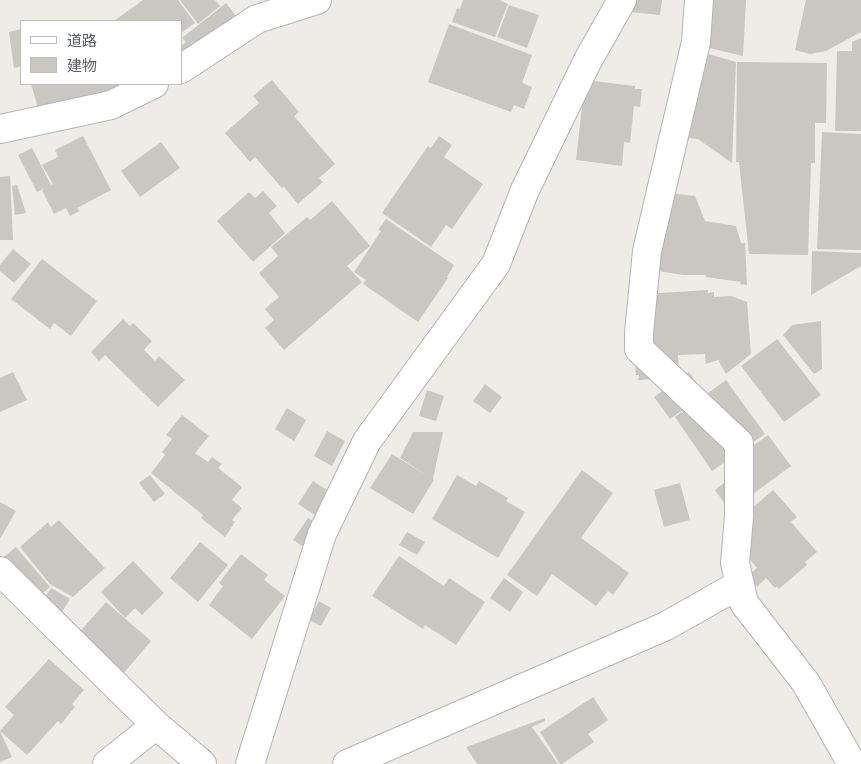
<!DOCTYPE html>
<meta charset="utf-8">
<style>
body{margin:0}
#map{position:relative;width:861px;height:764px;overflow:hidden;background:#edece6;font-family:"PT Sans","Noto Sans JP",sans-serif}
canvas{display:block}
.legend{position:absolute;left:20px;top:20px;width:162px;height:65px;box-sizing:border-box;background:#fff;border:1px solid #bebfc1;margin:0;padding:6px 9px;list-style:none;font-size:15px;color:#5d6064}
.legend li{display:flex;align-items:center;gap:10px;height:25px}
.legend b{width:25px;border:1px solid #bebfc1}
</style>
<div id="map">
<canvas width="861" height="764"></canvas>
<ul class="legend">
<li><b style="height:6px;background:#fff"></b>道路</li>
<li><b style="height:14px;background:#c9c7c2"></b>建物</li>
</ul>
</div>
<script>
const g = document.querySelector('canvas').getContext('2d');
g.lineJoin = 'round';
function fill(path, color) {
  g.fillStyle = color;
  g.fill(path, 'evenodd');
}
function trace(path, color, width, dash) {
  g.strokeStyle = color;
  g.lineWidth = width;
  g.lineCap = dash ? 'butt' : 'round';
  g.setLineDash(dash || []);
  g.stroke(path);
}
const building = new Path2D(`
 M 143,0 L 178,0 L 195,23 L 181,33 L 181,21 L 114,21 Z
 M 180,0 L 215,0 L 220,6 L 198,24 Z
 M 463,0 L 499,0 L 508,4 L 495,37 L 452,22 L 457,8 L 460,9 Z
 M 632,0 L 662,0 L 660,15 L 630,12 Z
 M 698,0 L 746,0 L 743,56 L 697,45 Z
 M 806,0 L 861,0 L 861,32 L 826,51 L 810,54 L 795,50 Z
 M 226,3 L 243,25 L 181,73 L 181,46 L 186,42 L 182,38 Z
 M 509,5 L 539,15 L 527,48 L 497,37 Z
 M 449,24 L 532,55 L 522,83 L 532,87 L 524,109 L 514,105 L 511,112 L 428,82 Z
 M 21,29 L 21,66 L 14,68 L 9,32 Z
 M 861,38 L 861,131 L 835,131 L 837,51 L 852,51 L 852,42 Z
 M 691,49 L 736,62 L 732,163 L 698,139 L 688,138 Z
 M 737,62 L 827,63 L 826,123 L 815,123 L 815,163 L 811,163 L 808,255 L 749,254 L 739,162 L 736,162 Z
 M 272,80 L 299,112 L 294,116 L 335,164 L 319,178 L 323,182 L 298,204 L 284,187 L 282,188 L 255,157 L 250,162 L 225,133 L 259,103 L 253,96 Z
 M 585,80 L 635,86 L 635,89 L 642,89 L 640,107 L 634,106 L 630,143 L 624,142 L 622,166 L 576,160 Z
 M 31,84 L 122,84 L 125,94 L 41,118 Z
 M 822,132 L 861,134 L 861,250 L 817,249 Z
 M 83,136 L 111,190 L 77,208 L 80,211 L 70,216 L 66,208 L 54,214 L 42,190 L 46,187 L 37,192 L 18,155 L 32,148 L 51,185 L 53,184 L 42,165 L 58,157 L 55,150 Z
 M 439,136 L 452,145 L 444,157 L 483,184 L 452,229 L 446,225 L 431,247 L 382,213 L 428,146 L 431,148 Z
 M 161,142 L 180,168 L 140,197 L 121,171 Z
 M 10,176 L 13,240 L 0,240 L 0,177 Z
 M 17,185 L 26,213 L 15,215 L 12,186 Z
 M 263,191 L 277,206 L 269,213 L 285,233 L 253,262 L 217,221 L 249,192 L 255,198 Z
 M 668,193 L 695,196 L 705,221 L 736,226 L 741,243 L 745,243 L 747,285 L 740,284 L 741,282 L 706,277 L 706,275 L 683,275 L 658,271 Z
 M 332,201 L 370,246 L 347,266 L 362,282 L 284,350 L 265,328 L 274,320 L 265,309 L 279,297 L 259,273 L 278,256 L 271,247 L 307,217 L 310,220 Z
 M 386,219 L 454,265 L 447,277 L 448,278 L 418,322 L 363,284 L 366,280 L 354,272 L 381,231 L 378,230 Z
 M 13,249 L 31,264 L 14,283 L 0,271 L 0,265 Z
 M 812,251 L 861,253 L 861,266 L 811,295 Z
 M 42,259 L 97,301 L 71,336 L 54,323 L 50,329 L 11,299 Z
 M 708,290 L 708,293 L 714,292 L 714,297 L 731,296 L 747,302 L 751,354 L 726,374 L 718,360 L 706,364 L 705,354 L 678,355 L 679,377 L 638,380 L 639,375 L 636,375 L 633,343 L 645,294 Z
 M 123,319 L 130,326 L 133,323 L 152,341 L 144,350 L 155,361 L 159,356 L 185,380 L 158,407 L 105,355 L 99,361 L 91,352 Z
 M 821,321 L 822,369 L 814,374 L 783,335 L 792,325 Z
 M 777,339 L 821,395 L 784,422 L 741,366 Z
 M 13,372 L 27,400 L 0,412 L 0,378 Z
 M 689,372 L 705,394 L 670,419 L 654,397 Z
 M 726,380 L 765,434 L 712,471 L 675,417 Z
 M 485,384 L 502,397 L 490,413 L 473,401 Z
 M 427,390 L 444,396 L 436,421 L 419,416 Z
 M 287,408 L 306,420 L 294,441 L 275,429 Z
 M 182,415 L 209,436 L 195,453 L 208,462 L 212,457 L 222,464 L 218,468 L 242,487 L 232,500 L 242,508 L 232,520 L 235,522 L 225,537 L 201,518 L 203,515 L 151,473 L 165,455 L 162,452 L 172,439 L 166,435 Z
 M 327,431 L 345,441 L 332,466 L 314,456 Z
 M 413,432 L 443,432 L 433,479 L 434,480 L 413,514 L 370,488 L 392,454 L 429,477 L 400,458 Z
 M 768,435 L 791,466 L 730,511 L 715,490 L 734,475 L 727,465 Z
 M 582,470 L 613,493 L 581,538 L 629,573 L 613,595 L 608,591 L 596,606 L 552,574 L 537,596 L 507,575 Z
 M 150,475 L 165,494 L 154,502 L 139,483 Z
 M 457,475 L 476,486 L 479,481 L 508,498 L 506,501 L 525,512 L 498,558 L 432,519 Z
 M 313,481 L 333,494 L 318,517 L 298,504 Z
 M 680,483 L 690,520 L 664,527 L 654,490 Z
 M 773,490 L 797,517 L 791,522 L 817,552 L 805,562 L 807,565 L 779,589 L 777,586 L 775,588 L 766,578 L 757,587 L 747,576 L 757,568 L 741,549 L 730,527 Z
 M 0,502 L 16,511 L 0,539 Z
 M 308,518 L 319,525 L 304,547 L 293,540 Z
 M 59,520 L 105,568 L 73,597 L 50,584 L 20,547 L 48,522 L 51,527 Z
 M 407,532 L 425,542 L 417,555 L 399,545 Z
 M 200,542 L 228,565 L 198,602 L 170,578 Z
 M 16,547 L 50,587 L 26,608 L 0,560 Z
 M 241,554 L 268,575 L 264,580 L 285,596 L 252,639 L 209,605 L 223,586 L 219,583 Z
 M 399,556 L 444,586 L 449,578 L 485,602 L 456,645 L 425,625 L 423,629 L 372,596 Z
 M 133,561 L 164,593 L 142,615 L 135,608 L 125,618 L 101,592 Z
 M 504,578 L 523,592 L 510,612 L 490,598 Z
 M 51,588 L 70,599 L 52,628 L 33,616 Z
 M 319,601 L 331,608 L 321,626 L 309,620 Z
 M 106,602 L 151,641 L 116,682 L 71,642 Z
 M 49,659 L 84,690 L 72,704 L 75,707 L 61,724 L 58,721 L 27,755 L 0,731 L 14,715 L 5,707 Z
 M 593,697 L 608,720 L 588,734 L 594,742 L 562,764 L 560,764 L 540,732 Z
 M 545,718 L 545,721 L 532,727 L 558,764 L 477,764 L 466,747 Z
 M 0,731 L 12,757 L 0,762 Z`);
const street = new Path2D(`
 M 699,0 L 696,42 L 647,251 L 639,333 L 639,349 L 739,443 L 739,517 L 735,563 L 744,603 L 806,683 L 852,764
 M 181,69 L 257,19 L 317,0
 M 0,129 L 111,105 L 154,84
 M 0,571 L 156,725 L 202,764
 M 107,764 L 156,725
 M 250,764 L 322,534 L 367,441 L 496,264 L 525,190 L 588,60 L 622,0
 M 347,764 L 666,626 L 740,584`);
fill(building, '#c9c7c2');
trace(street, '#b2b5b8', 30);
trace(street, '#fff', 28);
</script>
